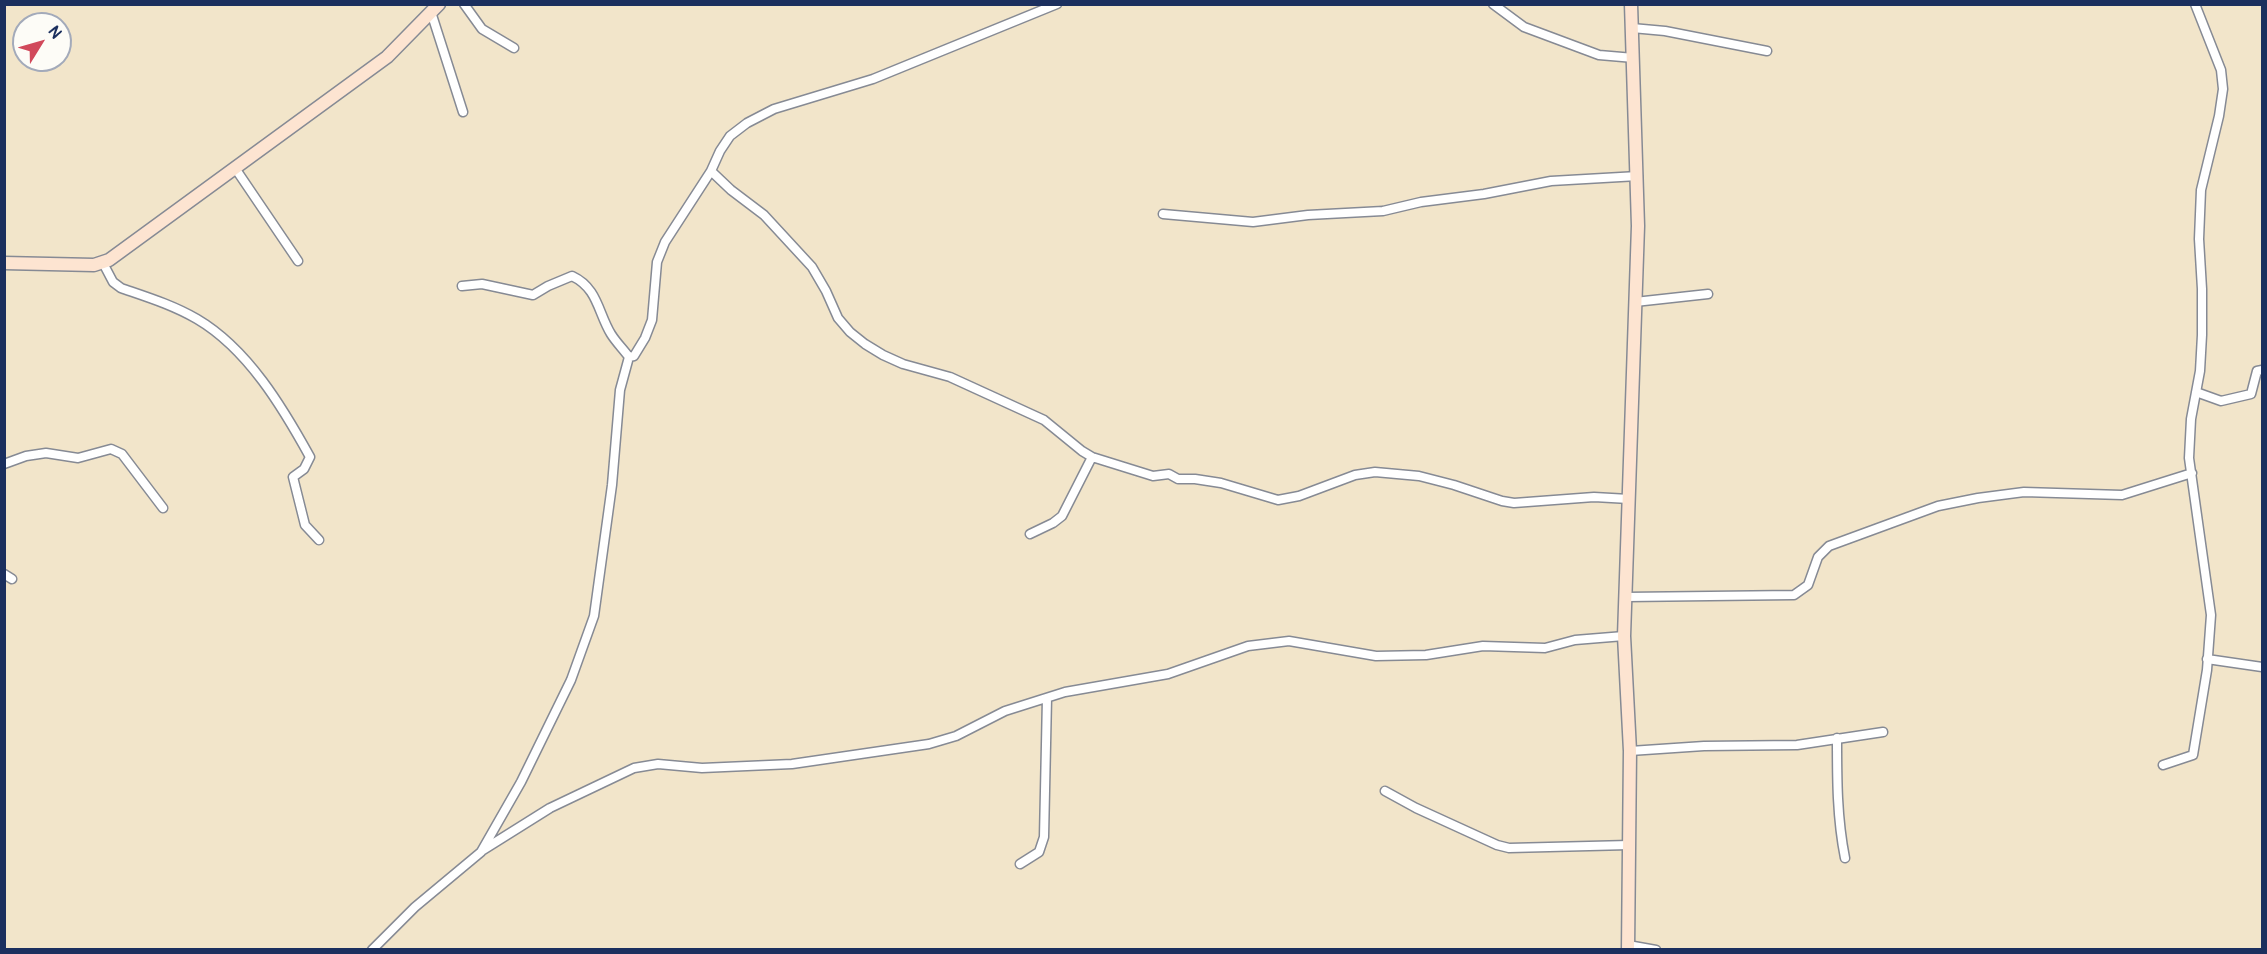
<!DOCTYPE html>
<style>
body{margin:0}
#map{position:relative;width:2267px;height:954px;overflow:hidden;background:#f2e5ca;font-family:Pangolin,sans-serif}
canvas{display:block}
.frame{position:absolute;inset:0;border:6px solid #1b2f5e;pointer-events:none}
.north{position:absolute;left:12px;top:12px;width:60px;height:60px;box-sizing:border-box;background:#fdfcf7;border:2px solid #a3aaba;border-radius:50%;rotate:53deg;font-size:16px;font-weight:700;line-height:24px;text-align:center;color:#1b2f5e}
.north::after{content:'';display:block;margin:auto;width:21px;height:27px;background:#d1495b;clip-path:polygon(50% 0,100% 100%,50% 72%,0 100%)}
</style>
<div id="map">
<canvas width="2267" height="954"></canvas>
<div class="frame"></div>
<div class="north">N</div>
</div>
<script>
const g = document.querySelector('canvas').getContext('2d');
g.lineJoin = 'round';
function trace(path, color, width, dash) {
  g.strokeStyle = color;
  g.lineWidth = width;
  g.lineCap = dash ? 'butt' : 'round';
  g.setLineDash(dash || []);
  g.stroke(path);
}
const street = new Path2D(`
 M 464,4 L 482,29 L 514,48
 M 1493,4 L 1524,27 L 1599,55 L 1634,58
 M 431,12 L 463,112
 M 1632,28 L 1665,31 L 1767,51
 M 235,168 L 298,261
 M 711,171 L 731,190 L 764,215 L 812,267 L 826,291 L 838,318 L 850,332 L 865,344 L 883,355 L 903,364 L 950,377 L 1044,420 L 1082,451 L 1092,457 L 1153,476 L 1169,474 L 1178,479 L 1195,479 L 1221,483 L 1278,500 L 1299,496 L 1355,475 L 1375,472 L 1419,476 L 1454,485 L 1502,501 L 1514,503 L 1594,497 L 1629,499
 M 1163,214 L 1253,222 L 1308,215 L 1383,211 L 1421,202 L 1484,194 L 1551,181 L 1638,176
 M 103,263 L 113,282 L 121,288 C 147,297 173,305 197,319 C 248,349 283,408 310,457 L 304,469 L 293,477 L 305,525 L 319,540
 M 462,286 L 482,284 L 533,295 L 548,286 L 572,276 C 598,288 598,313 611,334 C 616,342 623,349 629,357
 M 1635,302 L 1708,294
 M 2196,392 L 2221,401 L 2251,394 L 2257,371 L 2262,370
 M 4,464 L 26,456 L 46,453 L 78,458 L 111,449 L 122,454 L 163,508
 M 1030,534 L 1053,523 L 1062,516 L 1092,457
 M 4,574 L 12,579
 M 1626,597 L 1794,595 L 1808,585 L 1818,557 L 1829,546 L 1938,506 L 1978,498 L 2024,492 L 2122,495 L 2192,473
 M 2207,659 L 2262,667
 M 1837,738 C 1837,779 1837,818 1845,858
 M 1630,751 L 1704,746 L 1797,745 L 1883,732
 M 2163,765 L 2193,755 L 2207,670 L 2211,615 L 2189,458 L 2191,419 L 2200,371 L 2202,335 L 2202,289 L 2199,239 L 2201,190 L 2219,116 L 2223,89 L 2221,70 L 2195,4
 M 1385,791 L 1416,808 L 1497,845 L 1509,848 L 1629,845
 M 483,850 L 550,808 L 634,768 L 658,764 L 702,768 L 792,764 L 929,744 L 956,736 L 1005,711 L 1065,692 L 1168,674 L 1248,646 L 1289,641 L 1376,656 L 1426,655 L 1483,646 L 1545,648 L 1575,640 L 1624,636
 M 1020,864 L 1039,852 L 1044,837 L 1047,698
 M 1628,945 L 1656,950
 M 372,950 L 415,907 L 481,852 L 521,782 L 571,680 L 594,616 L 612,485 L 620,390 L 629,357 L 634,356 L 645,338 L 652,320 L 657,262 L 665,242 L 711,171 L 720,151 L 730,136 L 747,123 L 774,109 L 873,79 L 1057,4`);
const secondary = new Path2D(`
 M 4,263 L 94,265 L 109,260 L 387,57 L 439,4
 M 1628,950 L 1630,751 L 1624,636 L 1638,226 L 1631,4`);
trace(street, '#868a94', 11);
trace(secondary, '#868a94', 15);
trace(street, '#fff', 8);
trace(secondary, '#fde4d1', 12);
</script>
